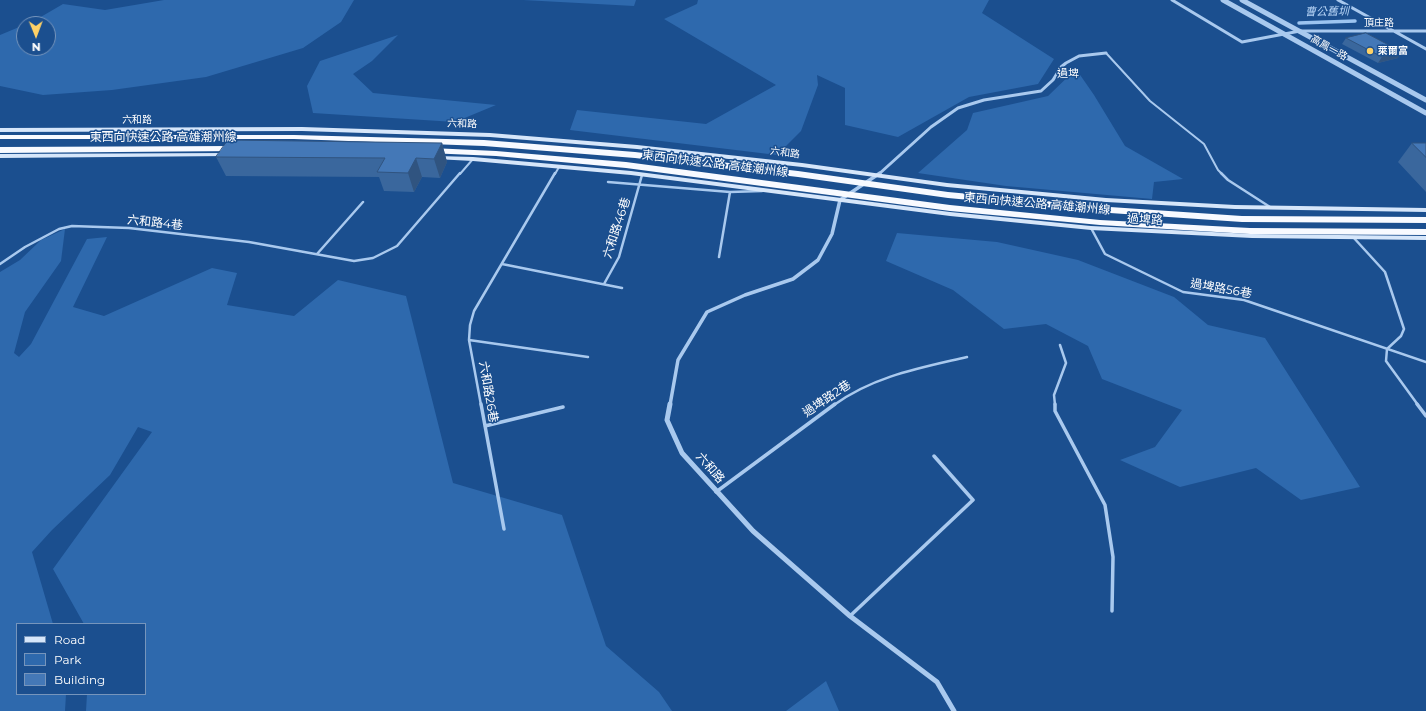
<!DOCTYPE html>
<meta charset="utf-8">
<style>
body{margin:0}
#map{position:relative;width:1426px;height:711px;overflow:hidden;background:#1b4f8f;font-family:Montserrat,sans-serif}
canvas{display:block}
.legend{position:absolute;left:16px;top:623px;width:130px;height:72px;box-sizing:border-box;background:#1b4f8f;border:1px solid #7695bc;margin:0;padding:5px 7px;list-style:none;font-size:12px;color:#fff}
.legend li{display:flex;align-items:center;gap:8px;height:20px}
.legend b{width:20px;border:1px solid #7695bc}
.north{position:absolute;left:16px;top:16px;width:40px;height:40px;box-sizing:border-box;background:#1b4f8f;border:1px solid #7695bc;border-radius:50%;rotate:179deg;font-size:11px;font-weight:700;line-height:16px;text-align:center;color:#fff}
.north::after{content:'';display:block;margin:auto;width:14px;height:18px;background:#ffd166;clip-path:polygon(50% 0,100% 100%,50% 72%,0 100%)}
</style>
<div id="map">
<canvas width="1426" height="711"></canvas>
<ul class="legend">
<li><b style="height:5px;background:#d6e6fa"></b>Road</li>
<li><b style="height:11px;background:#2e69ad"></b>Park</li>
<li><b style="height:11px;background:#4478b7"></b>Building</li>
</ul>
<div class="north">N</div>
</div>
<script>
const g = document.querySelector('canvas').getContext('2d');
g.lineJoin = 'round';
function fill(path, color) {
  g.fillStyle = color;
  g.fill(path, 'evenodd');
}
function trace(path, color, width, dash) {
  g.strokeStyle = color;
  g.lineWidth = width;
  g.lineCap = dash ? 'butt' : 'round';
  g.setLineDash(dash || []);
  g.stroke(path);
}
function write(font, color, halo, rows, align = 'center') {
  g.font = font + ' Montserrat,"Noto Sans TC",sans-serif';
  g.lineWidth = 3;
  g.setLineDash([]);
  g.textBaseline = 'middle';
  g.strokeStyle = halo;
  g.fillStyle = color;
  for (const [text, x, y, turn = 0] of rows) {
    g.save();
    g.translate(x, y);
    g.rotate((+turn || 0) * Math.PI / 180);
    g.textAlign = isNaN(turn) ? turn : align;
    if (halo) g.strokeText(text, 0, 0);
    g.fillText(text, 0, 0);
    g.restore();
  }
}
const green = new Path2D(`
 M 164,0 L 354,0 L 341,22 L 303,48 L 206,77 L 112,90 L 43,95 L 0,86 L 0,35 L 24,25 L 24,48 L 48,48 L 48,24 L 26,24 L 39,18 L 63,4 L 105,10 Z
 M 523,0 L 636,0 L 634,6 Z
 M 698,0 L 989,0 L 982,13 L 1054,59 L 1038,84 L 969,97 L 898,137 L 845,125 L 845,88 L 817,75 L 818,85 L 801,131 L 777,155 L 570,130 L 577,110 L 706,124 L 776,85 L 664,19 L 697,4 Z
 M 398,35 L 372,61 L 353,74 L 373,93 L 496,105 L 455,122 L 313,113 L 307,86 L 320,61 Z
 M 1076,69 L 1094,95 L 1125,146 L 1183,179 L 1154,182 L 1152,199 L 1006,186 L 918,173 L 967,130 L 973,113 L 1048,96 Z
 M 65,229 L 61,261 L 25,312 L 14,353 L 19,357 L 31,344 L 87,239 L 107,237 L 73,307 L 104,316 L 212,268 L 237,273 L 227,305 L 294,316 L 338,280 L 406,296 L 453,483 L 562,515 L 606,646 L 659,692 L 672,711 L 86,711 L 87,694 L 145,694 L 145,624 L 84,624 L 53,569 L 152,432 L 138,427 L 110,475 L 52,530 L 32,552 L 53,624 L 17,624 L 17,694 L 66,694 L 65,711 L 0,711 L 0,272 L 20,260 L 41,240 Z
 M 897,233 L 997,242 L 1078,260 L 1174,297 L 1208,325 L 1265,338 L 1360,487 L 1301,500 L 1256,468 L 1180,487 L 1120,460 L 1155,447 L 1182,410 L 1102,379 L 1088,346 L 1046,324 L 1004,329 L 953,290 L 886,261 Z
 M 826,681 L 839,711 L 786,711 Z`);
const stream = new Path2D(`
 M 1299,23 L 1355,21`);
const serviceFar2 = new Path2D(`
 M 1106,53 L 1150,101 L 1204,144 L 1218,170 L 1222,174
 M 460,174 L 473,159
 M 555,174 L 559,167`);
const serviceFar1 = new Path2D(`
 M 1221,173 L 1228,180 L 1270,207
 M 608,182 L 730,192 L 762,191
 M 1091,228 L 1105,254 L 1183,292 L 1244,300 L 1426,362
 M 1353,237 L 1385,272 L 1404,329 L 1401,336 L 1387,349 L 1386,361 L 1418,405
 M 317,254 L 363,202
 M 719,257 L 730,192
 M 0,264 L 25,247 L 59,229 L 72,226 L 129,228 L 249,242 L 354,261 L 373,258 L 397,246 L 460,173
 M 502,264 L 622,288
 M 604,284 L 619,257 L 642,175
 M 469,340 L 588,357
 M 481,405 L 469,340 L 470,325 L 474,311 L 555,173
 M 834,405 C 874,376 920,368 967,357
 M 1055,405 L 1054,395 L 1066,363 L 1060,345`);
const service = new Path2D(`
 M 481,404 L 504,529
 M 1055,404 L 1055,411 L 1105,505 L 1113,557 L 1112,611
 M 1417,404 L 1426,416
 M 485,426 L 563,407
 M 716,492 L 835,404
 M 850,616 L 973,500 L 934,456`);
const minorFar2 = new Path2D(`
 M 1172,0 L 1242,42 L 1300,31 L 1426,31
 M 1338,0 L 1426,49
 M 879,174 L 931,127 L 958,108 L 984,100 L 1041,91 L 1053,80 L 1061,67 L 1066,63 L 1079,56 L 1106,53`);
const minorFar1 = new Path2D(`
 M 670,405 L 678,360 L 707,312 L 745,295 L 793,279 L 818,260 L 832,234 L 840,200 L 880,173`);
const minor = new Path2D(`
 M 670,404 L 667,420 L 682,453 L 753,531 L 850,616 L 937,682 L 954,711`);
const tertiary = new Path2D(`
 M 1223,0 L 1426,113
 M 1242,0 L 1426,100`);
const secondary = new Path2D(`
 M 302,127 L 490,133 L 637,145 L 802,163 L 947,183 L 1106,198 L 1235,205 L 1426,208 L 1426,212 L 1235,209 L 1106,202 L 947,187 L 802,167 L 637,149 L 490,137 L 302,131 L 0,132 L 0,128 Z
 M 227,153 L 229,154 L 229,156 L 0,158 L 0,154 Z
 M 437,156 L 473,157 L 631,171 L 950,212 L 1091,226 L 1252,234 L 1426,236 L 1426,240 L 1252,238 L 1091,230 L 950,216 L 631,175 L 473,161 L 435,159 L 435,157 Z`);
const trunk = new Path2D(`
 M 0,135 L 294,135 L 484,140 L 635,152 L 798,171 L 948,192 L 1110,207 L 1242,216 L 1426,217 L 1426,223 L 1242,222 L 1110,213 L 948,198 L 798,177 L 635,158 L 484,146 L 294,139 L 0,139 Z
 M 235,146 L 239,149 L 238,151 L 0,153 L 0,147 Z
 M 431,148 L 496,151 L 626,162 L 950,205 L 1100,220 L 1250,228 L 1426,229 L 1426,235 L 1250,234 L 1100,225 L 950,211 L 626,168 L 496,156 L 428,153 L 427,151 Z`);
const wall = new Path2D(`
 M 1346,38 L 1398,58 L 1378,63 L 1342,44 Z
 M 442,143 L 447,162 L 440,178 L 422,177 L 414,192 L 384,191 L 379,177 L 226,176 L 216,157 Z
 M 1412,143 L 1426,143 L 1426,192 L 1398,162 Z`);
const shadedWall = new Path2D(`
 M 1402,52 L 1398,58 L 1378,63 L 1382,57 Z
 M 442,143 L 447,162 L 440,178 L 434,159 Z
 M 416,158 L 422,177 L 414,192 L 408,173 Z`);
const building = new Path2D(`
 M 1366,33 L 1402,52 L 1382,57 L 1346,38 Z
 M 228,140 L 442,143 L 434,159 L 416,158 L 408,173 L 377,172 L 385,158 L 216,157 Z
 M 1412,143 L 1426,143 L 1426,157 Z`);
const markers = [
 [1370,51,4,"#ffd166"]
];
const farStreetnames = [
 ["頂庄路",1379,23],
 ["高鳳一路",1329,48,29],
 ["六和路",137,120],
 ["六和路",462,124,2],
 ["六和路",785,153,7]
];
const farPoinames = [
 ["萊爾富",1378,51]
];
const farWaternames = [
 ["曹公舊圳",1327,12,-1]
];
const farNeighbourhoodnames = [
 ["過埤",1068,74]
];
const streetNames = [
 ["東西向快速公路 高雄潮州線",163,137],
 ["東西向快速公路 高雄潮州線",715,164,7],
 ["東西向快速公路 高雄潮州線",1037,204,5],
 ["過埤路",1145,220,3],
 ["六和路4巷",155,223,6],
 ["六和路46巷",617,228,-72],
 ["過埤路56巷",1221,289,10],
 ["六和路26巷",488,392,80],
 ["過埤路2巷",827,399,-34],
 ["六和路",710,468,49]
];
fill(green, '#2e69ad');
trace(stream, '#9cc4f0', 3.5);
trace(serviceFar2, '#a9c9ee', 2);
trace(serviceFar1, '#a9c9ee', 2.5);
trace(service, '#a9c9ee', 3.5);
trace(minorFar2, '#a9c9ee', 3);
trace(minorFar1, '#a9c9ee', 3.5);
trace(minor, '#a9c9ee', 5);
trace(tertiary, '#a9c9ee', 5);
fill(secondary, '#d6e6fa');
fill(trunk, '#f8faff');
fill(wall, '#3a679d');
fill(shadedWall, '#305480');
fill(building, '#4478b7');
trace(building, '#305480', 1);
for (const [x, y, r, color] of markers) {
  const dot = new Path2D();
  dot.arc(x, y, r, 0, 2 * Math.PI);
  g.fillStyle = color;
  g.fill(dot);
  trace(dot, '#1b4f8f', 1.5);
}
write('10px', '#fff', '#1b4f8f', farStreetnames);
write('bold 10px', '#fff', '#1b4f8f', farPoinames, 'left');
write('italic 11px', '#b5d3f5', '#1b4f8f', farWaternames);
write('11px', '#fff', '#1b4f8f', farNeighbourhoodnames);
write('12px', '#fff', '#1b4f8f', streetNames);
</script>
